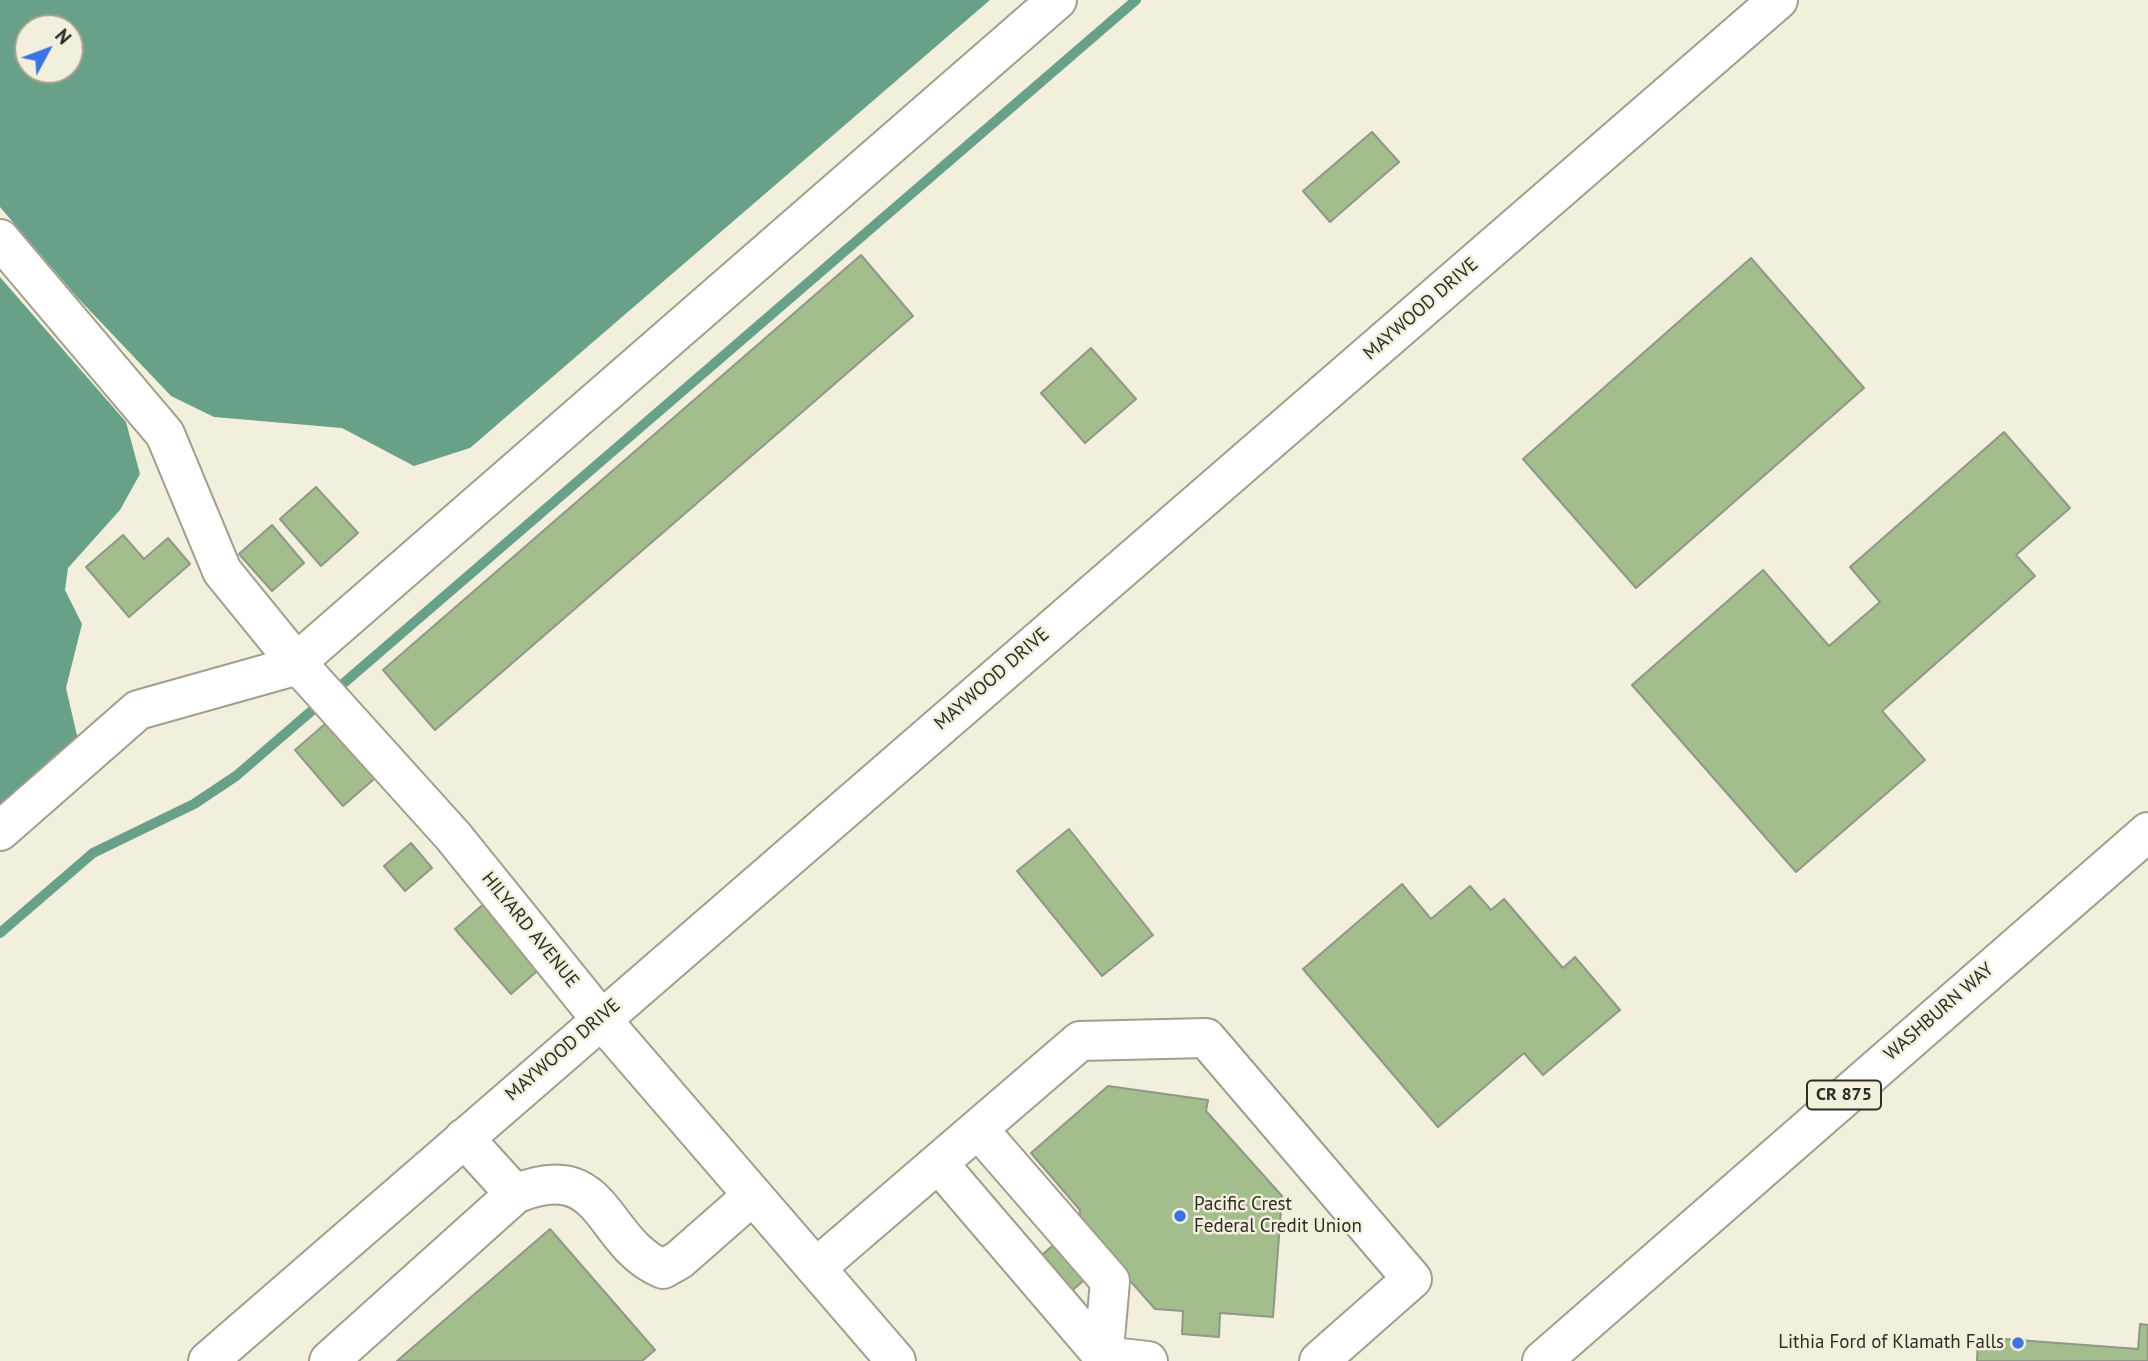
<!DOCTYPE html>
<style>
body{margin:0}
#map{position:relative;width:2148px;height:1361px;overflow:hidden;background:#f3efdd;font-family:"PT Sans",sans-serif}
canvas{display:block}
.north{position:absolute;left:14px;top:14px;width:70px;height:70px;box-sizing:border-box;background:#f3efdd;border:2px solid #a4a193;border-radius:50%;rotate:49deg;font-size:19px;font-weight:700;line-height:28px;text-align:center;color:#2d2c25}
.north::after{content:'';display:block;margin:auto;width:24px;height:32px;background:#3c73e3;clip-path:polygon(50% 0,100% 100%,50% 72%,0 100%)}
</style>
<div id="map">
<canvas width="2148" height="1361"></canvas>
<div class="north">N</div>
</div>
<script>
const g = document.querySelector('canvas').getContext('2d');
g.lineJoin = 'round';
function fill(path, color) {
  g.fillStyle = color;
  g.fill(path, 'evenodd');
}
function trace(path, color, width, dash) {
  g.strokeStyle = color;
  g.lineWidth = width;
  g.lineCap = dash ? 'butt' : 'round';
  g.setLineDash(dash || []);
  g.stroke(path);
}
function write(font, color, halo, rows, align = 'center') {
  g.font = font + ' "PT Sans",sans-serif';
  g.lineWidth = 5;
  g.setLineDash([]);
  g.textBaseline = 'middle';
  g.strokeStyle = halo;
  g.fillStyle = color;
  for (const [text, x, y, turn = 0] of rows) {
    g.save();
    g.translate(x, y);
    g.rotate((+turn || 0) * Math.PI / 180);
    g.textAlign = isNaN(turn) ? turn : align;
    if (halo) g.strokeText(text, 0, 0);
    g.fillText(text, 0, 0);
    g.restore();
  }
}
const water = new Path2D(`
 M 0,0 L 990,0 L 470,448 L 414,466 L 342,428 L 214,417 L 171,396 L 76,296 L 0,207 ZM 70,28 L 70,70 L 28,70 L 28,28 Z
 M 0,277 L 126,422 L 140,474 L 120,510 L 68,568 L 65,590 L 82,624 L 66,688 L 79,744 L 0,812 Z`);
const stream = new Path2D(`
 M 0,933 L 93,853 L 194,804 L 236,776 L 1136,0`);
const building = new Path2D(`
 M 1372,132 L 1399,162 L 1330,222 L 1303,191 Z
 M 861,255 L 913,316 L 435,730 L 383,670 Z
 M 1751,258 L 1864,388 L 1636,588 L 1523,459 Z
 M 1091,348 L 1136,399 L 1085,443 L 1041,393 Z
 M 2004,432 L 2070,508 L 2016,555 L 2035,576 L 1882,711 L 1925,760 L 1796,872 L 1632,685 L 1763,570 L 1829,646 L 1880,602 L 1850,567 Z
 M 316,487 L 358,533 L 321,566 L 280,519 Z
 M 272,525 L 304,563 L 272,591 L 239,554 Z
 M 123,535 L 144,559 L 168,538 L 190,564 L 129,617 L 86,567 Z
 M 333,717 L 381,773 L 343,806 L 295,750 Z
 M 1069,829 L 1153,935 L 1102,976 L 1017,871 Z
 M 411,843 L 432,868 L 405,891 L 384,866 Z
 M 1402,884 L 1431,919 L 1470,886 L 1491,910 L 1504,899 L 1563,968 L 1575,957 L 1620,1010 L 1543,1075 L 1524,1053 L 1438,1127 L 1303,969 Z
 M 487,901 L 543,966 L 511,994 L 455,929 Z
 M 1108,1086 L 1208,1100 L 1206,1111 L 1282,1196 L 1273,1317 L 1220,1313 L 1219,1337 L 1182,1334 L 1183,1311 L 1155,1309 L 1110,1258 L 1068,1294 L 1037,1259 L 1079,1223 L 1080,1210 L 1031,1153 Z
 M 550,1229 L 655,1350 L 642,1361 L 397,1361 Z
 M 2140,1324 L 2148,1325 L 2148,1361 L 1977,1361 L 1978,1337 L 2138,1349 Z`);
const minor = new Path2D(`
 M 0,239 L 165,434 L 222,571 L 296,662 L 453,836 L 600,1018 L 896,1361
 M 0,831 L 138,710 L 291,667 L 1057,0
 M 978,1129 L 1110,1281 L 1103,1361
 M 464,1138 L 515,1194 C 607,1156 599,1242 663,1269 L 679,1260 L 753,1195
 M 938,1163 L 1103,1356 L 1148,1361
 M 816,1268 L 1080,1041 L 1206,1038 L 1412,1279 L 1319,1361
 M 208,1361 L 1778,0
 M 329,1361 L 515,1194`);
const major = new Path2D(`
 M 1542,1361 L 2148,832`);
const markers = [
 [1180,1216,7,"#3c73e3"],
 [2018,1343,7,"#3c73e3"]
];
const shields = [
 [1844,1095,74]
];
const shieldNames = [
 ["CR 875",1844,1095]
];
const streetNames = [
 ["MAYWOOD DRIVE",1421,309,-41],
 ["MAYWOOD DRIVE",992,679,-41],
 ["HILYARD AVENUE",530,930,51],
 ["WASHBURN WAY",1939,1012,-41],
 ["MAYWOOD DRIVE",563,1050,-41]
];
const poiNames = [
 ["Pacific Crest",1194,1205],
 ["Federal Credit Union",1194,1227],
 ["Lithia Ford of Klamath Falls",2004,1343,"right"]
];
fill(water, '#68a187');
trace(stream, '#68a187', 10);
fill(building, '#a3bd8d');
trace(building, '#8f9888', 2);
trace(minor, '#a19e8d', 42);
trace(major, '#a19e8d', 42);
trace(minor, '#fff', 38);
trace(major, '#fff', 38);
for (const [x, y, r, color] of markers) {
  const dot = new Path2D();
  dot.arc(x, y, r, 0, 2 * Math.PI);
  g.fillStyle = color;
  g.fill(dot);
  trace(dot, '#f3efdd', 2.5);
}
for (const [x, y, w] of shields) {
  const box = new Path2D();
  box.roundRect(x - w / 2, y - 14.5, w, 29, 5);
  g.fillStyle = '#f3efdd';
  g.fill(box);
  trace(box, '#2d2c25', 2);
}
write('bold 18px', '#2d2c25', null, shieldNames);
write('19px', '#2d2c25', '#f3efdd', streetNames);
write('19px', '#2d2c25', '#f3efdd', poiNames, 'left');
</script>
